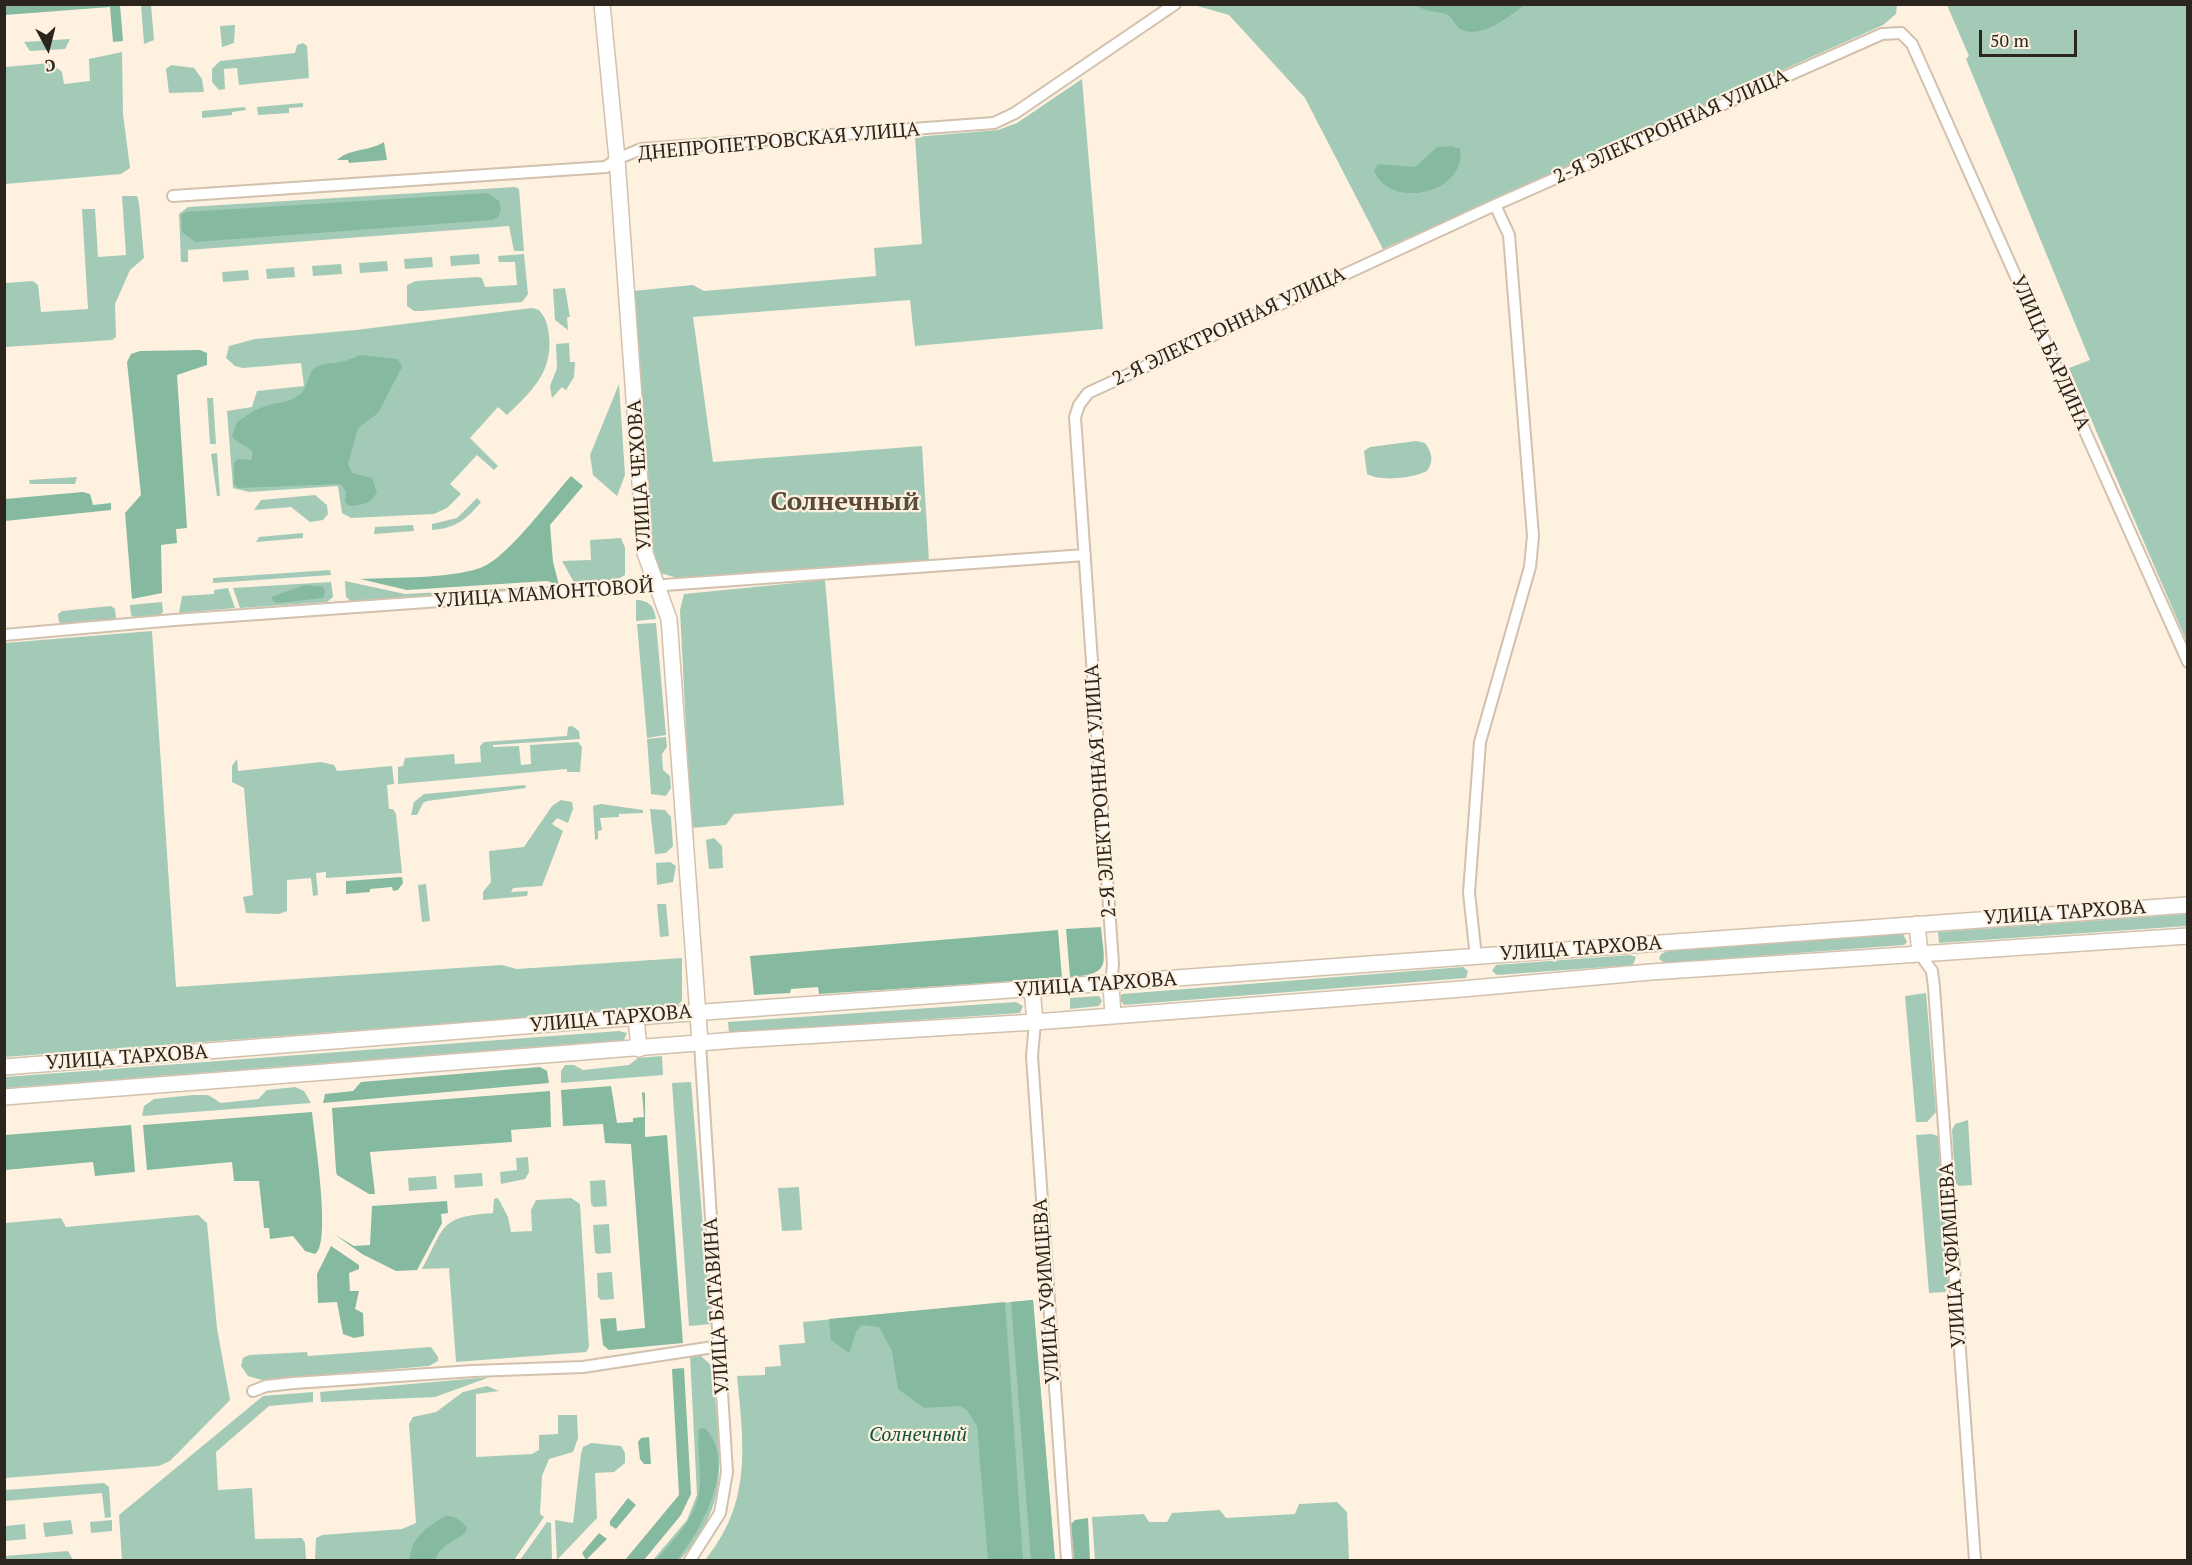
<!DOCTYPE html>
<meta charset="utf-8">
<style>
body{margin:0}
#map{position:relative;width:2192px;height:1565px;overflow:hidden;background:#fef1e0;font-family:"PT Serif",serif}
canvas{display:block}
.frame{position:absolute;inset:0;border:6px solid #2b251d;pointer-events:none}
.north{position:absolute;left:18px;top:18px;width:60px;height:60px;-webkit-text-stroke:4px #fef1e0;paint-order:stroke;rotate:173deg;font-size:16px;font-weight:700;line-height:24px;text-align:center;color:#2b251d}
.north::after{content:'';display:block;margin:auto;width:21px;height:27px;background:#2b251d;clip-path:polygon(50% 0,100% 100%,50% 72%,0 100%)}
.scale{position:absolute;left:1979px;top:30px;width:98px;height:27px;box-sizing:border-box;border:3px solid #2b251d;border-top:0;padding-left:8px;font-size:18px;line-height:21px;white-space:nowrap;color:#2b251d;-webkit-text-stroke:4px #fef1e0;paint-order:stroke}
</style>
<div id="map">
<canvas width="2192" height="1565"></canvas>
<div class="frame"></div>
<div class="north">С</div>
<div class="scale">50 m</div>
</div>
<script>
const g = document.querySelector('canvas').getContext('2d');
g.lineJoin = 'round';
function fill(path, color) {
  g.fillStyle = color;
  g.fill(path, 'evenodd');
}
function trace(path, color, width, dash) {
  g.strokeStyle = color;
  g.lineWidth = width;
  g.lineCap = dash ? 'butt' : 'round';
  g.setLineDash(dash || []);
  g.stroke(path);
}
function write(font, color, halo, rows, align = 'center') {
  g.font = font + ' "PT Serif",serif';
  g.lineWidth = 4.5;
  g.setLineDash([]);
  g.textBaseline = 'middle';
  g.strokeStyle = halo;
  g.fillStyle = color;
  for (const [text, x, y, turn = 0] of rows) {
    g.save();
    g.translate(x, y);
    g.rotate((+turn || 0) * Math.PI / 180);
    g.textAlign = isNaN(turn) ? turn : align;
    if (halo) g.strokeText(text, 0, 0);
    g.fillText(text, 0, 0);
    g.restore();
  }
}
const green = new Path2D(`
 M 141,5 L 151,5 L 154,40 L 144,44 Z
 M 1194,5 L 1897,5 L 1896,14 L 1883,25 L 1383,249 L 1305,98 L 1229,15 Z
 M 1947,5 L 2187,5 L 2187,642 L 2069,368 L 2090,360 L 1966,59 L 1969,56 Z
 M 235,25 L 234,43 L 222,47 L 220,26 Z
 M 70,39 L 65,49 L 30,51 L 24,42 Z
 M 303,43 L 307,46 L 309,78 L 239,85 L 237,68 L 224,69 L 225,89 L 219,90 L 212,82 L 212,69 L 220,61 L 295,53 L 297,45 Z
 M 122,52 L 123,114 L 130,168 L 121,174 L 5,184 L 5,67 L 51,63 L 62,72 L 64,84 L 90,81 L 89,59 Z
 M 171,65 L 194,68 L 202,79 L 204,92 L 169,93 L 166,69 Z
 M 1082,79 L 1103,329 L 915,346 L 910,300 L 693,317 L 713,462 L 922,446 L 929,561 L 681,579 L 660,573 L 653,554 L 633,291 L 693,285 L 704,291 L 876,276 L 874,248 L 922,244 L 915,137 L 998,130 L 1017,123 Z
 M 303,103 L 303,107 L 289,108 L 289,113 L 258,115 L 257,107 Z
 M 245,107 L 246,110 L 232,112 L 232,115 L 202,118 L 202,111 Z
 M 515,187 L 519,189 L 524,251 L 514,251 L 509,226 L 188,250 L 188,262 L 181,262 L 179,214 L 188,207 Z
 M 122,196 L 137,196 L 139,203 L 144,258 L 130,270 L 115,304 L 116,337 L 112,340 L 5,347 L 5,283 L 33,281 L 38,285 L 41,312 L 88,309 L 82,209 L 95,209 L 98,257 L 126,255 Z
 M 479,254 L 480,264 L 451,266 L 450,256 Z
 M 524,254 L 528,294 L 522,302 L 421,311 L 414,311 L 407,306 L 407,285 L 416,281 L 478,277 L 482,278 L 485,287 L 517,285 L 515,262 L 499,262 L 498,256 Z
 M 432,257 L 433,267 L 405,269 L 404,259 Z
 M 387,261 L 388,271 L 360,273 L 359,263 Z
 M 341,264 L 342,274 L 313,276 L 312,266 Z
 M 294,267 L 295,277 L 267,279 L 266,269 Z
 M 248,270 L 249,280 L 223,282 L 222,272 Z
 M 565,288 L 570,317 L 567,317 L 568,330 L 555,320 L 553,289 Z
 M 532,308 L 539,310 C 546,318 548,325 549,336 C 553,372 531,392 507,415 L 498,407 L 470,438 L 498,466 L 494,470 L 477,455 L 450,484 L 461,494 L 447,508 L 434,514 L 351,518 L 342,513 L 338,486 L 249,492 L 233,488 L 227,411 L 252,407 L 257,391 L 304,386 L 301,363 L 243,368 L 235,366 L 226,358 L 229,346 L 255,339 L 356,330 Z
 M 569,343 L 570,362 L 575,362 L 574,377 L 566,390 L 562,387 L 552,398 L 550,386 L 557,368 L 556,344 Z
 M 619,384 L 625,475 L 617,496 L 593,475 L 590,455 Z
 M 207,398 L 213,398 L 216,444 L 210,444 Z
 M 1416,441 L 1425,443 C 1432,452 1434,462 1427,471 C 1413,478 1381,482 1367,474 L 1364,451 L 1370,447 Z
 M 217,453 L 220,496 L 217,496 L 211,454 Z
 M 77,477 L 75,484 L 30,484 L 29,480 Z
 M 315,495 L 327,505 L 328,514 L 323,520 L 310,522 L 291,507 L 254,510 L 261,500 Z
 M 477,498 L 481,502 C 466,520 456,528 432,530 L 432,524 L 457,518 Z
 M 413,525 L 414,531 L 374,534 L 375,527 Z
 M 303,533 L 303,538 L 256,542 L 259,537 Z
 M 621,538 L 625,548 L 625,575 L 616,580 L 575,584 L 562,561 L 591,560 L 590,540 Z
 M 330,570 L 331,575 L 213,583 L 213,578 Z
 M 825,580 L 844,805 L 734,814 L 726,825 L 691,828 L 680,610 L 684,594 Z
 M 345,581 L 405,594 L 534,587 L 550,588 L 351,601 L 346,597 Z
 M 331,582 L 333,597 L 327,602 L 240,608 L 233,588 Z
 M 228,588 L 235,608 L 179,613 L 182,596 L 214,594 L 214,590 Z
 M 636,600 C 649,600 654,606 656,619 L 636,621 Z
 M 162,602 L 163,612 L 160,615 L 135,618 L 131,615 L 130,605 Z
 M 111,606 L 115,609 L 116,618 L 113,621 L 63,625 L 59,622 L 58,614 L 62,611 Z
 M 656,623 L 666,735 L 647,738 L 637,624 Z
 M 152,631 L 176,987 L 502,965 L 517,969 L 682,958 L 682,1001 L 676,1006 L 5,1057 L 5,643 Z
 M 572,726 L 579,731 L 580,739 L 493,745 L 493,747 L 519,746 L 521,765 L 531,764 L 530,745 L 578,742 L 582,747 L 580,772 L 567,772 L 567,769 L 398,784 L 398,767 L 403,766 L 405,758 L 454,754 L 455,764 L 481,762 L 480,746 L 484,742 L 567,736 L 568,727 Z
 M 666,737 L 667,747 L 662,754 L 663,770 L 670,776 L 671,788 L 666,796 L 651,794 L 647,739 Z
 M 237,759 L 238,771 L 321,762 L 334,765 L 337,771 L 392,766 L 394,784 L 387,785 L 389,809 L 393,809 L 396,814 L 402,873 L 326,878 L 326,872 L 316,873 L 318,895 L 313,896 L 311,878 L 287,880 L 287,911 L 279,914 L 246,913 L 243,897 L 253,895 L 244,788 L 232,782 L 232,766 Z
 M 525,785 L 526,788 L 427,801 L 423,803 L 417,815 L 411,815 L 414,802 L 424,794 Z
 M 561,800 L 572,802 L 573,809 L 568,823 L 557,818 L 552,824 L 563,831 L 542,886 L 513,888 L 511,892 L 528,891 L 527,896 L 483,900 L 483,892 L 491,882 L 489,851 L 524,847 L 552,806 Z
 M 601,804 L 643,810 L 643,813 L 619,814 L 619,817 L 600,818 L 602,830 L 598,831 L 598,839 L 595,840 L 593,806 Z
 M 650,809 L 665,810 L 671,817 L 673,846 L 666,853 L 655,854 Z
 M 714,838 L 722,846 L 723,868 L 709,869 L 706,840 Z
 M 670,862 L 676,866 L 673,882 L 657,885 L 656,863 Z
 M 426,884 L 430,921 L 422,922 L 418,885 Z
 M 657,904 L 666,904 L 669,936 L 660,937 Z
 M 2187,914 L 2187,926 L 1939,943 L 1938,932 Z
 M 1903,934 L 1907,942 L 1904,945 L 1665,963 L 1659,959 L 1661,954 L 1668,951 Z
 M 1630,955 L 1636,957 L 1633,965 L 1497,975 L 1492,971 L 1496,965 Z
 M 1463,967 L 1468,971 L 1466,978 L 1124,1005 L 1119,999 L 1122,994 Z
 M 1926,993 L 1936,1112 L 1927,1122 L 1916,1122 L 1905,996 Z
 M 1099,996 L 1102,1001 L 1099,1006 L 1070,1009 L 1070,998 Z
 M 1016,1002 L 1023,1006 L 1020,1013 L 729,1033 L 728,1022 Z
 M 619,1031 L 627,1033 L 624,1040 L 5,1088 L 5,1077 Z
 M 662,1056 L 663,1075 L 561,1083 L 561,1071 L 565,1065 L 574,1065 L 583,1070 L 629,1065 L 638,1058 Z
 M 691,1082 L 711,1324 L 689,1326 L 672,1083 Z
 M 295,1087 L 304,1091 L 311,1103 L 142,1116 L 144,1106 L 154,1099 L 193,1095 L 208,1095 L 221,1103 L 258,1099 L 267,1090 Z
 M 1968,1120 L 1972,1185 L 1959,1186 L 1955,1182 L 1952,1130 L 1955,1124 Z
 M 1932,1134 L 1938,1136 L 1949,1287 L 1945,1292 L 1929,1293 L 1916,1135 Z
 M 528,1157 L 529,1172 L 525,1179 L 501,1184 L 500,1172 L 517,1170 L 516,1158 Z
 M 482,1173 L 483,1186 L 455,1188 L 454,1175 Z
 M 436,1176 L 437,1189 L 409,1191 L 408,1178 Z
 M 605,1180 L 607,1206 L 594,1207 L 591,1204 L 590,1181 Z
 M 799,1187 L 802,1230 L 782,1231 L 778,1188 Z
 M 498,1198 L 508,1217 L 511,1232 L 532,1231 L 531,1210 L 536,1200 L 571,1198 L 580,1204 L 589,1347 L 586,1352 L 456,1362 L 449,1268 L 422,1269 C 446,1225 439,1217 493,1213 L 494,1199 Z
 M 198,1215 L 207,1223 L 217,1328 L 230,1400 L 170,1461 L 159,1466 L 5,1478 L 5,1223 L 61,1218 L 66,1227 Z
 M 609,1224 L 611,1253 L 597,1254 L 595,1252 L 593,1225 Z
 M 612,1272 L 614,1299 L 601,1300 L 598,1297 L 597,1273 Z
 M 1033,1300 L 1055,1560 L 705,1560 C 752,1503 744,1446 737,1376 L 765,1375 L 765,1367 L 781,1366 L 779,1345 L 805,1343 L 803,1322 Z
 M 431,1347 L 438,1357 L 438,1361 L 429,1366 L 262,1380 L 248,1376 L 241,1366 L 243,1358 L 249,1355 L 307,1352 L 308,1356 Z
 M 690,1355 L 701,1356 L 712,1366 C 715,1409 727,1470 712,1509 C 705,1528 692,1546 680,1560 L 653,1560 L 687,1520 L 697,1495 Z
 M 490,1377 L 435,1397 L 321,1402 L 320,1392 Z
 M 487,1386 L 499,1391 L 476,1394 L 476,1457 L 532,1454 L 539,1450 L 539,1435 L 558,1434 L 558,1415 L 577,1415 L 578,1438 L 573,1452 L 549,1459 L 542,1476 L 540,1514 L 544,1517 L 514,1560 L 315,1560 L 316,1538 L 322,1535 L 402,1529 L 416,1523 L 409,1424 L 413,1417 L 436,1412 L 463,1392 Z
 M 313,1392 L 313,1402 L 269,1406 L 216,1452 L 218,1490 L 252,1488 L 255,1539 L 302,1538 L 305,1543 L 306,1560 L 122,1560 L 119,1515 L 263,1396 Z
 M 591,1443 L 621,1446 L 625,1453 L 625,1463 L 614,1472 L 595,1473 L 597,1518 L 557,1560 L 555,1520 L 573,1523 L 581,1454 L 583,1447 Z
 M 104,1483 L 109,1487 L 111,1517 L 105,1518 L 102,1493 L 5,1501 L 5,1490 Z
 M 1337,1502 L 1347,1512 L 1349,1560 L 1095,1560 L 1092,1517 L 1144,1514 L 1149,1522 L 1167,1522 L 1172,1513 L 1220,1510 L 1226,1518 L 1295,1514 L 1299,1504 Z
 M 71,1520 L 73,1534 L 45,1537 L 43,1523 Z
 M 112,1520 L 112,1531 L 91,1533 L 90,1522 Z
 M 547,1522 L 551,1523 L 552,1560 L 520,1560 Z
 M 25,1524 L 26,1539 L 5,1541 L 5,1526 Z
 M 68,1551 L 73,1560 L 5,1560 L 5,1556 Z`);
const forest = new Path2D(`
 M 5,4 L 120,5 L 123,41 L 113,42 L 110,7 L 5,15 Z
 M 1416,5 L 1525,5 C 1509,16 1482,40 1460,29 C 1455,26 1453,18 1448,15 C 1437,10 1426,13 1416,5 Z
 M 384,142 L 387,160 L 349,163 L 348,160 L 337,160 C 350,148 368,152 384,142 Z
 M 1452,146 L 1460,149 C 1467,194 1390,210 1374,171 L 1378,164 L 1415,167 L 1437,147 Z
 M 488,193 L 499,201 L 501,209 L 498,217 L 492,220 L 195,242 L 182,232 L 181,215 L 186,212 Z
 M 200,350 L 207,353 L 207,365 L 177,375 L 187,528 L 176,529 L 177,543 L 161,545 L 162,593 L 132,599 L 125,513 L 141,495 L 127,362 L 131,354 L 140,351 Z
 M 359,355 L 398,359 L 402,367 L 378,413 L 358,428 L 348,464 L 352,473 L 372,478 L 377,492 C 370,505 361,505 348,506 L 345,501 L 346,492 L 341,484 L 238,488 L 234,484 L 234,463 L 238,459 L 251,460 L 253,453 C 247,444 237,445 232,436 L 237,422 C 246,416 256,409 266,406 C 277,402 288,403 298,396 C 309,389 307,370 318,366 C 334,361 341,365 359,355 Z
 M 571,476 L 583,486 L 550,525 L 553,562 L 559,585 L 547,581 L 407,590 L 360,579 C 395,577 448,579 480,568 C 507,559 550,499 571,476 Z
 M 83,492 L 90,494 L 93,505 L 111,503 L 111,510 L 5,521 L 5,499 Z
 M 305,585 L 323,587 L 325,591 L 323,598 L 279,603 L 274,602 L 271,597 Z
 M 402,877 L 403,883 L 398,890 L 393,891 L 392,887 L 370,889 L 370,892 L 346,894 L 346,881 Z
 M 1101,927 C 1104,964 1113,974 1070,977 L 1066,929 Z
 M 1058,930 L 1062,978 L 819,994 L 818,987 L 791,989 L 790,993 L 754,995 L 750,956 Z
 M 540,1067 L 547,1071 L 549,1083 L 323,1103 L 325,1094 L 353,1091 L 361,1082 Z
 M 611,1086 L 617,1123 L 633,1122 L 633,1118 L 644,1117 L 642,1092 L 645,1093 L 645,1137 L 667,1135 L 683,1343 L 609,1350 L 603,1345 L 600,1319 L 616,1318 L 617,1331 L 645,1328 L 631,1144 L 605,1143 L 603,1124 L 563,1126 L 561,1090 Z
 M 550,1091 L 551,1127 L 511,1130 L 512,1142 L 370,1152 L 375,1194 L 369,1194 L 337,1175 L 336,1171 L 332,1108 Z
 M 312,1112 C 314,1134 332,1245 315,1254 L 305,1251 L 293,1236 L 270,1239 L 269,1228 L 264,1228 L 259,1181 L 234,1181 L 232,1162 L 147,1170 L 143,1125 Z
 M 131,1125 L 135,1172 L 95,1176 L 93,1162 L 5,1170 L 5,1135 Z
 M 447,1201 L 448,1213 L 441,1214 L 442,1223 L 417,1270 L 396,1271 L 362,1254 L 334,1234 L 354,1246 L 370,1245 L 372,1206 Z
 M 331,1246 L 359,1265 L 359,1269 L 349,1273 L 350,1291 L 359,1291 L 355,1309 L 363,1313 L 364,1336 L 354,1338 L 343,1334 L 337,1302 L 318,1303 L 317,1274 Z
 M 1033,1300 L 1055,1560 L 1031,1560 L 1011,1302 Z
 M 1005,1302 L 1023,1560 L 988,1560 L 977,1426 L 967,1410 L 960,1406 L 924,1408 L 898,1389 L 892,1351 L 879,1327 L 862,1325 L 857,1330 L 849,1353 L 831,1340 L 829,1319 Z
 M 684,1368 L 691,1494 L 681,1515 L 644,1560 L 625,1560 L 679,1495 L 672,1369 Z
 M 705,1428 C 739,1463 701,1531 677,1560 L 656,1560 C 677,1536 700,1514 700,1481 C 700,1463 697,1446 699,1429 Z
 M 649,1437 L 651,1464 L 644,1464 L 640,1459 L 638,1442 L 641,1438 Z
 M 628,1498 L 636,1505 L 616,1529 L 610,1525 L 610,1521 Z
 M 446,1516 C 455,1516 461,1520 467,1528 L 465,1533 C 453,1543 441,1544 435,1560 L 410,1560 C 409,1539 429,1525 446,1516 Z
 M 1088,1518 L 1090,1560 L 1074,1560 L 1071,1524 L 1075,1520 Z
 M 599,1533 L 607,1539 L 586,1560 L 582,1553 Z`);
const street = new Path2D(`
 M 173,196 L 606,167 L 617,159 L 641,149 L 994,123 L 1015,113 L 1175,4
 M 4,635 L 174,620 L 1085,555
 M 1920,954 L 1932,971 L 1934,987 L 1975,1560
 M 1476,957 L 1469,893 L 1480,742 L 1530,567 L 1533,536 L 1509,235 L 1495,205
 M 1111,984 L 1113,964 L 1075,417 L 1079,405 L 1088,393 L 1495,205 L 1882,34 L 1901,33 L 1912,44 L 2188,662
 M 1035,1022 L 1032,1056 L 1067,1560
 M 253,1391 L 266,1386 L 294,1383 L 473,1371 L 583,1367 L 720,1346
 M 690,1560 L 720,1513 L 727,1472 L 700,1043`);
const secondary = new Path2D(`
 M 602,4 L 617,159 L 645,553 L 669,619 L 700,1043
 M 1917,924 L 1920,954
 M 1111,984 L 1113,1016
 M 1032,989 L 1035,1022
 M 636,1017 L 639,1049
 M 4,1067 L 663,1015 L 2188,905
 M 4,1097 L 736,1040 L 1035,1022 L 1462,989 L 1651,972 L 2188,936`);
const streetNames = [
 ["2-Я ЭЛЕКТРОННАЯ УЛИЦА",1671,127,-24],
 ["ДНЕПРОПЕТРОВСКАЯ УЛИЦА",779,142,-5],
 ["2-Я ЭЛЕКТРОННАЯ УЛИЦА",1229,327,-25],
 ["УЛИЦА БАРДИНА",2050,353,66],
 ["УЛИЦА ЧЕХОВА",640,475,-94],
 ["УЛИЦА МАМОНТОВОЙ",544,594,-4],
 ["2-Я ЭЛЕКТРОННАЯ УЛИЦА",1101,791,-94],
 ["УЛИЦА ТАРХОВА",2065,913,-4],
 ["УЛИЦА ТАРХОВА",1581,949,-4],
 ["УЛИЦА ТАРХОВА",1096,985,-4],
 ["УЛИЦА ТАРХОВА",611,1019,-5],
 ["УЛИЦА ТАРХОВА",127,1058,-4],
 ["УЛИЦА УФИМЦЕВА",1953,1255,-94],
 ["УЛИЦА УФИМЦЕВА",1047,1291,-94],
 ["УЛИЦА БАТАВИНА",717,1306,-94]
];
const parkNames = [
 ["Солнечный",918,1435]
];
const districtNames = [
 ["Солнечный",845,503]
];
fill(green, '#a3cab7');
fill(forest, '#85baa1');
trace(street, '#d1c1ad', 14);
trace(secondary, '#d1c1ad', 18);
trace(street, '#fff', 10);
trace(secondary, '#fff', 15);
write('20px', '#2b251d', '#fef1e0', streetNames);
write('italic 20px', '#0e5139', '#fef1e0', parkNames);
write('bold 26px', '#594b39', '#fef1e0', districtNames);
</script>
